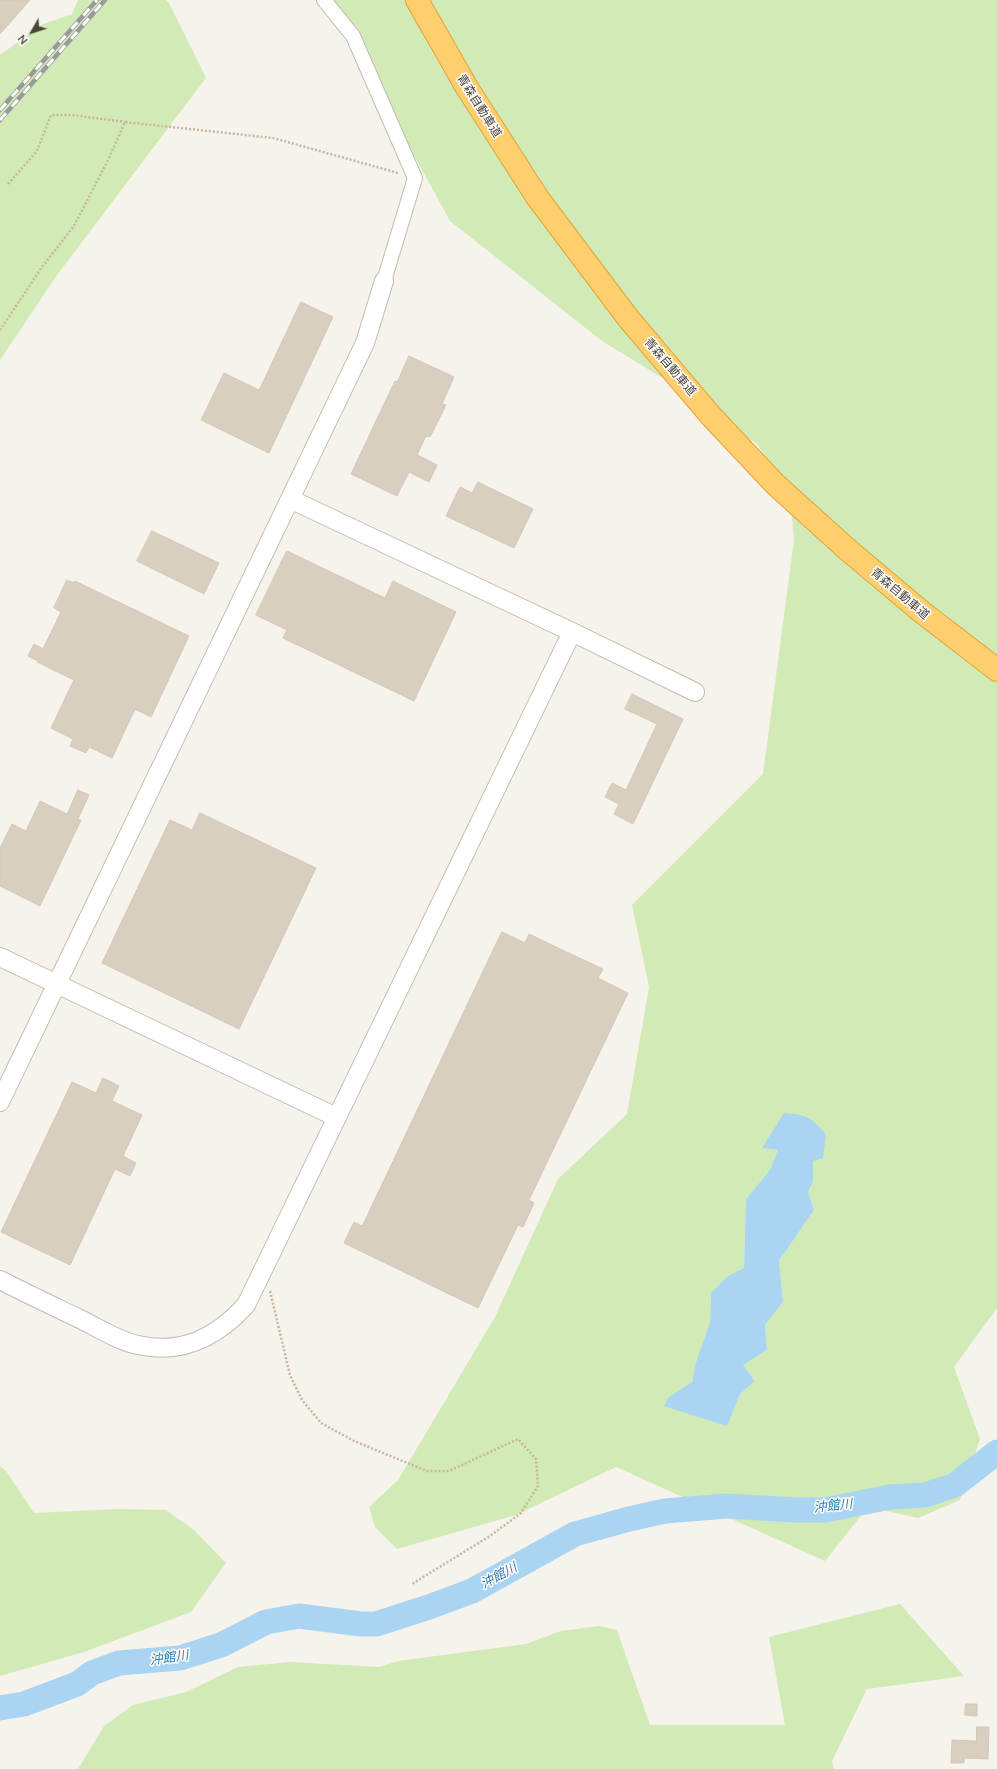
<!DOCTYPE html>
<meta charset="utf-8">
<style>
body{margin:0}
#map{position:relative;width:997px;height:1769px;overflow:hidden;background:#f6f3ec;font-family:Mulish,sans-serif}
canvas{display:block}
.north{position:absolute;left:12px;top:12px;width:40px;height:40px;-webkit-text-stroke:3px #fff;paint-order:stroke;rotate:231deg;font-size:11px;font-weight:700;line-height:16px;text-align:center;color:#4b4439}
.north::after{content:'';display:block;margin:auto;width:14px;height:18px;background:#4b4439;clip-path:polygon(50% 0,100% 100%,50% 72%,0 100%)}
</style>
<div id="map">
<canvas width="997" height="1769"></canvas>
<div class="north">N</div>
</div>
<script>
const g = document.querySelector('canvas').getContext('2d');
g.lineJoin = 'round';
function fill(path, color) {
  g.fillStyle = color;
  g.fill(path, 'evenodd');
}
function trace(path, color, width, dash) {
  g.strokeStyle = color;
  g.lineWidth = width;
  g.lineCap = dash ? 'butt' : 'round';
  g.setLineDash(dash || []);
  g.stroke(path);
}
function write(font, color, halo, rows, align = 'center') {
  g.font = font + ' Mulish,"Noto Sans JP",sans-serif';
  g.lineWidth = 3;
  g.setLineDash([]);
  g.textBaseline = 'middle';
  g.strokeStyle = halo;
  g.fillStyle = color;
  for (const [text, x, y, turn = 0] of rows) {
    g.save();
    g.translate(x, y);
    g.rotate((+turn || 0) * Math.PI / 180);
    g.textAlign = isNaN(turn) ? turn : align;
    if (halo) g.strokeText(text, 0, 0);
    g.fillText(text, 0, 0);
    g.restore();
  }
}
const green = new Path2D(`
 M 78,0 L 166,0 L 169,3 L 206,78 L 57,275 L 0,360 L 0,55 L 41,25 L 72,14 Z
 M 326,0 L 997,0 L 997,1308 L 954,1367 L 980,1439 L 960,1500 L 918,1518 L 868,1507 L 825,1561 L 616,1467 L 516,1515 L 397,1549 L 375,1527 L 369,1507 L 398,1480 L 495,1317 L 558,1179 L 627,1114 L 649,987 L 632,905 L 763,774 L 794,540 L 790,493 L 757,444 L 669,382 L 602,341 L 450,221 L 375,84 ZM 826,1135 L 813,1160 L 813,1182 L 808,1192 L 814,1210 L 779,1261 L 783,1302 L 765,1325 L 767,1350 L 743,1365 L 755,1381 L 740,1394 L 727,1425 L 669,1397 L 692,1382 L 696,1362 L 710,1322 L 711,1293 L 728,1277 L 744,1268 L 746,1199 L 770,1170 L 779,1150 L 763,1148 Z
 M 0,1466 L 6,1471 L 34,1513 L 118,1509 L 166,1510 L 194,1530 L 226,1563 L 191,1612 L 84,1652 L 0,1676 Z
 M 900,1604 L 964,1676 L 867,1689 L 832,1761 L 834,1769 L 78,1769 L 104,1726 L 133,1705 L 186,1692 L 238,1667 L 290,1662 L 380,1667 L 398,1661 L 526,1644 L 561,1631 L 599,1626 L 617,1630 L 650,1725 L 785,1725 L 769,1637 Z`);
const water = new Path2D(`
 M 784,1113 C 808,1115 810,1117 826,1134 L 823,1158 L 813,1161 L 813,1182 L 808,1192 L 814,1210 L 779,1261 L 783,1302 L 765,1325 L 767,1350 L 743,1365 L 755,1381 L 740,1394 L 727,1426 L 664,1406 L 669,1397 L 692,1382 L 696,1362 L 710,1322 L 711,1293 L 728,1276 L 744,1268 L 746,1199 L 770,1170 L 778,1150 L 762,1148 Z`);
const river = new Path2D(`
 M 0,1708 L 24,1704 L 77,1684 L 92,1673 L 119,1663 L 180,1658 L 221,1645 L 266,1622 L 299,1616 L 361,1624 L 376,1624 L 429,1607 L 472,1591 L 575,1534 L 629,1519 L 665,1511 L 727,1506 L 796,1510 L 825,1510 L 890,1497 L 925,1495 L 955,1485 L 997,1452`);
const building = new Path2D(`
 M 0,0 L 30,0 L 0,34 Z
 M 301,302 L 333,317 L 269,453 L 201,420 L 224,373 L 259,390 Z
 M 409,356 L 454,377 L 442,404 L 446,405 L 430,437 L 426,436 L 417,455 L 437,465 L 429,482 L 409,472 L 397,496 L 351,474 L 395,381 L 397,382 Z
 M 478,482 L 533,509 L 514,548 L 446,516 L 460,487 L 472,493 Z
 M 152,531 L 219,563 L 204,594 L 137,561 Z
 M 287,551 L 385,598 L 393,581 L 456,612 L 414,701 L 283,638 L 287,630 L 256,615 Z
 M 67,580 L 74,583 L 75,581 L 189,636 L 151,717 L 135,709 L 112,758 L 89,747 L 86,753 L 70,746 L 73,739 L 51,728 L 74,680 L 37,662 L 38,661 L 28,656 L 34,644 L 43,649 L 61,612 L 54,608 Z
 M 632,694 L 683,719 L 633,824 L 614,814 L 619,804 L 605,797 L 612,783 L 626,790 L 657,724 L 625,709 Z
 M 78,790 L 89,795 L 78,819 L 81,820 L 40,906 L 0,886 L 0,848 L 12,824 L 26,831 L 40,801 L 67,814 Z
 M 200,813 L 316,868 L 239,1029 L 102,963 L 170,820 L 192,830 Z
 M 502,932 L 525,943 L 529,934 L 558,948 L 603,969 L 598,978 L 628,993 L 529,1200 L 534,1203 L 523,1227 L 518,1225 L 478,1308 L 344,1243 L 354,1222 L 362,1226 Z
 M 103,1078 L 119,1086 L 112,1101 L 142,1115 L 123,1156 L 136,1163 L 130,1176 L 115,1169 L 70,1265 L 1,1232 L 72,1082 L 96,1093 Z
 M 966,1704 L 977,1704 L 977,1716 L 965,1715 Z
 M 977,1727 L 989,1727 L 988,1759 L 964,1758 L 964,1763 L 951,1763 L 952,1740 L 976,1741 Z`);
const path = new Path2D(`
 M 8,184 L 37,151 L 51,115 L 72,115 L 125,122
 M 0,330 L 42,267 L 74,226 L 109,158 L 125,122 L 273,138 L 398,173
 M 270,1291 L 290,1375 L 302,1400 L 321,1423 L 354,1441 L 427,1471 L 449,1471 L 518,1439 L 536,1459 L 538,1486 L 521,1513 L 490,1536 L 412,1584`);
const minor = new Path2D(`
 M 324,0 L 353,36 L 415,178 L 384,281`);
const tertiary = new Path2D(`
 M 290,499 L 572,632 L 695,692
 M 0,957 L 336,1117
 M 0,1102 L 365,343 L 384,281
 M 0,1280 C 27,1294 55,1307 82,1320 C 100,1329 119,1341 138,1345 C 183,1355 217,1337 246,1305 L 572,632`);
const motorway = new Path2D(`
 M 417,0 L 466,86 L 537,197 L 628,318 L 711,416 L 776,485 L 848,550 L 923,613 L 997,670`);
const rail = new Path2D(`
 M 0,110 L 97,0
 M 0,120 L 105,0`);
const streetNames = [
 ["青森自動車道",479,106,58],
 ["青森自動車道",670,367,49],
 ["青森自動車道",900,594,40]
];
const waterNames = [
 ["沖館川",833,1506,-6],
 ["沖館川",499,1576,-29],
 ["沖館川",169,1658,-8]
];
fill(green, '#d2eab5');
fill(water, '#a9d4f2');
trace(river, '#a9d4f2', 25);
fill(building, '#d8cfc1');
trace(building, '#d3c7b4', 1);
trace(minor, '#c2bbae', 16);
trace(tertiary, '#c2bbae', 20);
trace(motorway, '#e0a43c', 24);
trace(path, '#c4b79f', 2.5, [2, 2]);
trace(minor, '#fff', 14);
trace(tertiary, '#fff', 18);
trace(motorway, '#ffcf6e', 22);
trace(rail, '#9a9a9a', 4.5);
trace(rail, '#fff', 3, [9]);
write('12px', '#4b4439', '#fff', streetNames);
write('italic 13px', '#2e7ab2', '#fff', waterNames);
</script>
